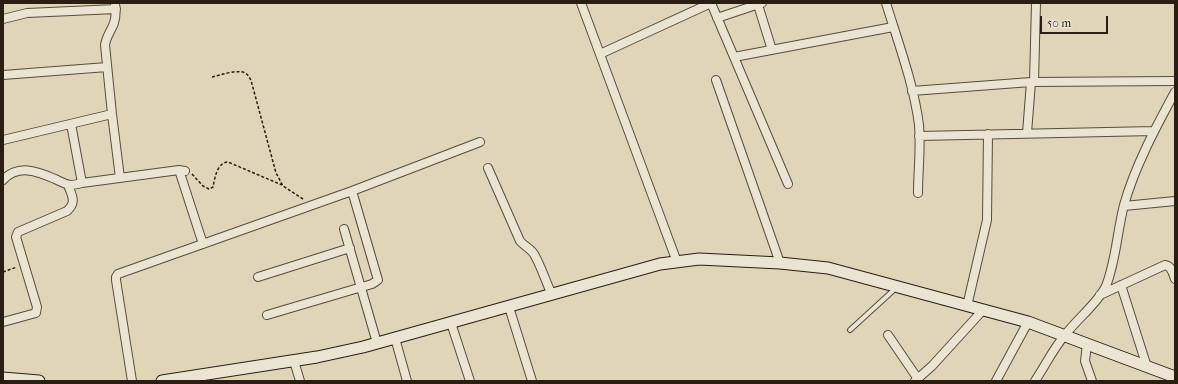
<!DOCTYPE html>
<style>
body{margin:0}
#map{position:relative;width:1178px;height:384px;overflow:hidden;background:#e0d5b9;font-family:"IM FELL French Canon",serif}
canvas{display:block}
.frame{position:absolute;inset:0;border:4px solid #2a1e13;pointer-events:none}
.scale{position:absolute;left:1040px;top:16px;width:68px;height:18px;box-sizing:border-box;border:2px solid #2a1e13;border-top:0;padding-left:5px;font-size:12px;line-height:14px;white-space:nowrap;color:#2a1e13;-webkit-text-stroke:3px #ebe4d2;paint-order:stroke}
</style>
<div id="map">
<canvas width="1178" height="384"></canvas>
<div class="frame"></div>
<div class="scale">50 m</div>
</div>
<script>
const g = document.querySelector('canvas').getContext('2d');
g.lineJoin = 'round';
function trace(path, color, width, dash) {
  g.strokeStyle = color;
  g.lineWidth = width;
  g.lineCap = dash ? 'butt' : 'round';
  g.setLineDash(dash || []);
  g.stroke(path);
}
const path = new Path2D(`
 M 212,77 C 220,75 238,69 245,73 C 249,75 251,80 252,84 L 276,173 L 283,186 L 303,199
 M 192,174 L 203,186 L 209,189 L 213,187 C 215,177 217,163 228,162 L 282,185
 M 3,272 L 17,267`);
const lane = new Path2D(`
 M 850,330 L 896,288`);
const street = new Path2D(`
 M 115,3 C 116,10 116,17 114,23 C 111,31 106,37 105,45 L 112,114 L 120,178
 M 581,3 L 677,262
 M 711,3 L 788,184
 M 886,3 C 898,42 914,85 919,125 C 921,148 918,171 918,193
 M 758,5 L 772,50
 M 717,18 L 762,3
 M 3,19 L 27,13 L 116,9
 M 600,54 L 711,3
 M 734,57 L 893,27
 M 3,75 L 107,67
 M 716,80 L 780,263
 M 1034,82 L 1036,3
 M 912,91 L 1031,82 L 1175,81
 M 71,124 L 82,183
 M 1027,133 L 1031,82
 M 919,136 L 1154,131
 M 3,140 L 112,114
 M 488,168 L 520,241 C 524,246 530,248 534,254 C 541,266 546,282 552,295
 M 179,170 L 203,244
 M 3,180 C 18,164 37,171 55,179 C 60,181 64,184 70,185 C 74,185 78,184 82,183 L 179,170 L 185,171
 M 1124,206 L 1175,201
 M 344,229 L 377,343
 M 258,277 L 350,248
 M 1121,285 L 1147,367
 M 1100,295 L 1165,265 C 1172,266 1173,274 1175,279
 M 967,306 L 987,220 L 988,134
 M 509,307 L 532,381
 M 267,315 L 372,284 L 378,280 L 352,191
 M 3,322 L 36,313 L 37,307 L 16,237 L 18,232 L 67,211 C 77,202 72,196 68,185
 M 451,323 L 470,381
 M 888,335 L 918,379
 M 395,338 L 407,381
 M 1087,344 L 1085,361 L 1092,381
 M 294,361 L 300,381
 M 132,381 L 116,280 L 116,277 L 118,274 L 352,191 L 480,142
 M 915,381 L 932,366 L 983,310
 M 996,381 L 1028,322
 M 1035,381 C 1045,366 1053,349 1065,335 C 1077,319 1098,303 1106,286 C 1116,261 1117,232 1124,205 C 1135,166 1156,127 1175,92`);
const secondary = new Path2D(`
 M 3,378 L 39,381
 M 162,381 L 317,357 L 363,347 L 660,264 L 699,259 L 780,263 L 828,268 L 1028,322 L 1175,377`);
trace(lane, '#584c3c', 6);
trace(street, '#584c3c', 10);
trace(secondary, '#2a1e13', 13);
trace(path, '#2a1e13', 1.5, [3, 2]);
trace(lane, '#ebe4d2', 4);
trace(street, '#ebe4d2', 8);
trace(secondary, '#ebe4d2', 11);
</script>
